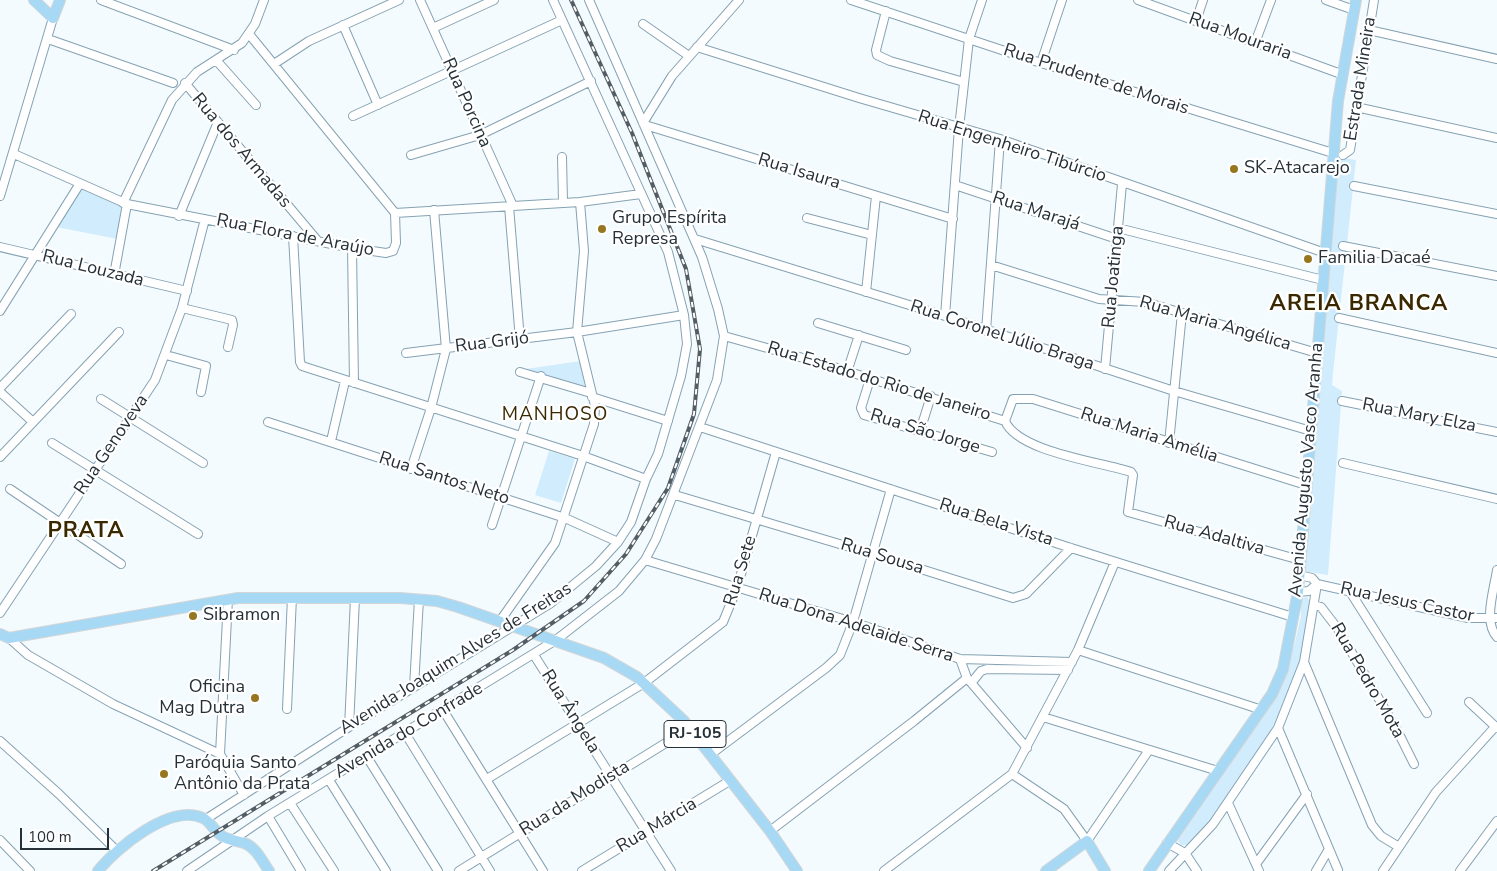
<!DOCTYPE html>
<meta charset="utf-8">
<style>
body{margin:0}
#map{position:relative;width:1497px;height:871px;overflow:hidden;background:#f4fbfe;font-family:"Nunito Sans",sans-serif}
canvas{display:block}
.scale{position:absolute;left:20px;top:828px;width:89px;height:22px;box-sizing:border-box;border:2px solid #253038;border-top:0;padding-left:6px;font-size:15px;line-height:18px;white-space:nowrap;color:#253038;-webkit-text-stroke:4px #fff;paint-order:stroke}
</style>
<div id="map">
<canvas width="1497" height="871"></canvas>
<div class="scale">100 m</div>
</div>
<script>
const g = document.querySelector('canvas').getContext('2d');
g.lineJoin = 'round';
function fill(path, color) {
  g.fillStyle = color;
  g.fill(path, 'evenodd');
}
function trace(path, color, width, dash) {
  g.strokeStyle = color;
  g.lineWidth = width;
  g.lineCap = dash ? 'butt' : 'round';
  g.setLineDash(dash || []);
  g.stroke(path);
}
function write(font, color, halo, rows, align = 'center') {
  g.font = font + ' "Nunito Sans",sans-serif';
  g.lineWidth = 4.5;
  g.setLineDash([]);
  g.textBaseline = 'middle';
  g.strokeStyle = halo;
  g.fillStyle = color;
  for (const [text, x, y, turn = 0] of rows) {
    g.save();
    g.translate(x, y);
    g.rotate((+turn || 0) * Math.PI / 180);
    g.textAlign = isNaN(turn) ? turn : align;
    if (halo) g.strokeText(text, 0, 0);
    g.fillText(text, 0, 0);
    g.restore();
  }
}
const green = new Path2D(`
 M 1336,157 L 1356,160 L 1333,373 L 1332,385 L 1342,391 L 1328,575 L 1303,571 Z
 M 81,189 L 124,207 L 118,239 L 56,227 Z
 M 581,361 L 585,388 L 519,370 Z
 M 549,451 L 575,459 L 561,503 L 535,495 Z
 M 1307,597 L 1310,602 C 1306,689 1247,782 1190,845 L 1181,845 L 1176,839 L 1276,693 L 1291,649 L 1294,646 L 1301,616 L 1301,598 Z`);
const minor = new Path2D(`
 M 101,0 L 234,50
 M 420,0 L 513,206
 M 851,0 L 1041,63 L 1333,153
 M 1138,0 L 1341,74
 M 1326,0 L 1354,10
 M 886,11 L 876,50 L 877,55 L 890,61 L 964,82
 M 1196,21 L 1203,0
 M 643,24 L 689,56
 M 343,25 L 378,105
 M 433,28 L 494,0
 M 1369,30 L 1497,59
 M 249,34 L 395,213
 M 48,39 L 173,83
 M 1255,43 L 1271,0
 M 697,47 L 859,98 L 1000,139 L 1325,253
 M 216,60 L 256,105
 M 1041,63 L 1062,0
 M 274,64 L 309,41 L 399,0
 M 185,83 L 317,240
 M 1356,107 L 1497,138
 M 353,116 L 562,20
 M 643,123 L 672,76 L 739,0
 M 645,125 L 953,219
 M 14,154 L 127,204 L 352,248 L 386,253 L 393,251 L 396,243 L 395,213
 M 411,155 L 480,135 L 591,81
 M 1343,155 L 1350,150 L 1374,0
 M 562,157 L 563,202
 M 955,185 L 1117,239
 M 1354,186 L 1497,214
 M 0,196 L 53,18
 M 123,203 L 172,100 L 197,72 L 242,43 L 255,24 L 264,0
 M 509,206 L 520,340
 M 395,213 L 580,202 L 641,194
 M 179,216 L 218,122
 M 807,218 L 872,235
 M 1118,228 L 1323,280
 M 293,236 L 300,362 L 302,366 L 583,456 L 646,479
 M 695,239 L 945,316 L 1174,391 L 1311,431
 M 1343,246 L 1497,276
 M 0,247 L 187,291
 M 352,248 L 354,383
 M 991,265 L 1099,299 L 1145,302 L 1317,353
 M 114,275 L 127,204
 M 866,292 L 876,196
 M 182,308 L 232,320 L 233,325 L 228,347
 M 0,311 L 79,185
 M 945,316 L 959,128 L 969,39 L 982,0
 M 1339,318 L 1497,353
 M 818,323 L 906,350
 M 986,331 L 1000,139
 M 724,336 L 821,363 L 1005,421 C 1018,452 1101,462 1131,472 L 1133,475 L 1128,512 L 1300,560
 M 406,353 L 577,332 L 684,315
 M 166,355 L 206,366 L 201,392
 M 1105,369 L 1122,184
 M 520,372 L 591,393
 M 847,372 L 859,335
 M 870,379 L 861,408 L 864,415 L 992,452
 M 0,388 L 71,314
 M 0,392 L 33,422
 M 592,397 L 668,421
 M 101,399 L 203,463
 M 1342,401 L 1497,432
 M 1005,421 L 1013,399 L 1033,399 L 1306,485
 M 268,422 L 565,518 L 618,542
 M 700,427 L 1071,548 L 1293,617
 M 920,431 L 931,396
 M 331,441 L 345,381
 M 52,443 L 198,534
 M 1169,443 L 1182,313
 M 0,457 L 119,332
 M 1343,463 L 1497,499
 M 411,469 L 431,408 L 446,349 L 434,210
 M 10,489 L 121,564
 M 675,495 L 873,554 L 1013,598 L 1026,594 L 1071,548
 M 492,525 L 541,376
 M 645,560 L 853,622 L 960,659 L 1072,662
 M 1497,570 C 1494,590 1483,622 1497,637
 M 1299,575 L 1312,578 L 1317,584 L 1468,618 L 1497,618
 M 1349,590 L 1427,713
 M 1298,592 L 1309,591 L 1317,584
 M 1314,605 L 1321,607 L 1338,629 L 1397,730 L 1414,764
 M 0,613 L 155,380 L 182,308 L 205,219
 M 500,621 L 555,543 L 594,424 L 595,406 L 577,332 L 584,251 L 580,202
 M 9,638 L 28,655 L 113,704 L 220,754 L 244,795
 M 1078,650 L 1262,710
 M 534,655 L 671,871
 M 960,659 L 967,678 L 1027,748
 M 1304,662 L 1372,825 L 1381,836 L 1399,847
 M 972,682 L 981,671 L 987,669 L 1068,670
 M 414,687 L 419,599
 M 1469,702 L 1497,728
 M 287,709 L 292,597
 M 443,710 L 543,871
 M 1043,717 L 1218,771
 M 349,727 L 355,598
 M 1278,728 L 1338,870
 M 405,733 L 490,871
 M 0,741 L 59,794 L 116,850
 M 220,754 L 228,599
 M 711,754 L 826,668 L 840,655 L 853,622 L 891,489
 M 367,757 L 438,871
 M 1012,774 L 1064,809 L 1087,841 L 1149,750
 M 487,779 L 644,683 L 723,622 L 737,588 L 776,452
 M 329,780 L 386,871
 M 290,803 L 334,871
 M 1228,803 L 1259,871
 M 268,816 L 301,871
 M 206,819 L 349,727 L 551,603 L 596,566 L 618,542 L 631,522 L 646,479 L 658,454 L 681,376 L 687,344 L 684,315 L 668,252 L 553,0
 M 770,831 L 914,721 L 967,678
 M 0,840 L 30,871
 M 1167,843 L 1185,853 L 1197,871
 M 1256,864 L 1307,794
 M 187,871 L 268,816 L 556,640 L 619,591 L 645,560 L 656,539 L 717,380 L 724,336 L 718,309 L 702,257 L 589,0
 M 459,871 L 690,728
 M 582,871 L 731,780
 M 884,871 L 1012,774 L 1078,650 L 1115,562
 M 1169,871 L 1213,824 L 1278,728 L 1304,662 L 1317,584
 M 1316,871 L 1329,849
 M 1383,871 L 1436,792 L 1495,727
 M 1460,871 L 1497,821`);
const major = new Path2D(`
 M 34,0 L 53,18 L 60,0
 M 0,634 L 9,638 L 238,598 L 400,598 L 437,601 L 458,607 L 604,658 L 637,677 L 684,721 L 770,831 L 797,871
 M 98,871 C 116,848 171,803 203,818 C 210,821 214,831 222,836 C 228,840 237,841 244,843 C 256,847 262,861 269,871
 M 1046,871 L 1087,841 L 1105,871
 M 1149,871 L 1272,694 L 1283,669 L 1298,592 L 1338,101 L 1356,0`);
const rail = new Path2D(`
 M 153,871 L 513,650 L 584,601 L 626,554 L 668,488 L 694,414 L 700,349 L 686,269 L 632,133 L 571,0`);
const markers = [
 [1234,169,5,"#98751f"],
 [602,229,5,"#98751f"],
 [1308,259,5,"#98751f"],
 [193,616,5,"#98751f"],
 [255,698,5,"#98751f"],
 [164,774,5,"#98751f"]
];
const shields = [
 [695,734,62]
];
const shieldNames = [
 ["RJ-105",695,734]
];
const streetNames = [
 ["Rua Mouraria",1240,37,20],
 ["Estrada Mineira",1361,79,-81],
 ["Rua Prudente de Morais",1096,80,18],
 ["Rua Porcina",466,103,66],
 ["Rua Engenheiro Tibúrcio",1012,147,18],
 ["Rua dos Armadas",241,151,50],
 ["Rua Isaura",799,172,17],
 ["Rua Marajá",1036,212,18],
 ["Rua Flora de Araújo",295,236,11],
 ["Rua Louzada",93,269,14],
 ["Rua Joatinga",1114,277,-85],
 ["Rua Maria Angélica",1215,324,16],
 ["Rua Coronel Júlio Braga",1002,336,18],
 ["Rua Grijó",492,343,-7],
 ["Rua Estado do Rio de Janeiro",879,382,17],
 ["Rua Mary Elza",1419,416,11],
 ["Rua São Jorge",925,432,17],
 ["Rua Maria Amélia",1149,436,18],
 ["Rua Genoveva",112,445,-56],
 ["Avenida Augusto Vasco Aranha",1307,470,-85],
 ["Rua Santos Neto",444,479,18],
 ["Rua Bela Vista",996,523,18],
 ["Rua Adaltiva",1214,536,16],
 ["Rua Sousa",882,557,17],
 ["Rua Sete",741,571,-73],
 ["Rua Jesus Castor",1407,603,12],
 ["Rua Dona Adelaide Serra",856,626,18],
 ["Avenida Joaquim Alves de Freitas",456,659,-32],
 ["Rua Pedro Mota",1367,681,60],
 ["Rua Ângela",570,712,58],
 ["Avenida do Confrade",409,731,-31],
 ["Rua da Modista",575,799,-32],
 ["Rua Márcia",657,826,-31]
];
const poiNames = [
 ["SK-Atacarejo",1244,169],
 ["Grupo Espírita",612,219],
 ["Represa",612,240],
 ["Familia Dacaé",1318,259],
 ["Sibramon",203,616],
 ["Oficina",245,688,"right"],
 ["Mag Dutra",245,709,"right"],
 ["Paróquia Santo",174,764],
 ["Antônio da Prata",174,785]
];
const neighbourhoodNames = [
 ["MANHOSO",555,415]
];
const districtNames = [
 ["AREIA BRANCA",1359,305],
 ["PRATA",86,532]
];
fill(green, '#d0ecfd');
trace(minor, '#85a2b3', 10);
trace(major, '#d3d6d7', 12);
trace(minor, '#fff', 8);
trace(major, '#a7d9f5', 10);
trace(rail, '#535d64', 4);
trace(rail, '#fff', 2, [5.5]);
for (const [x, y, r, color] of markers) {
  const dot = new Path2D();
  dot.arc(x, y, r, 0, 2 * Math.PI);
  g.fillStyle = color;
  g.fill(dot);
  trace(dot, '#fff', 2);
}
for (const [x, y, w] of shields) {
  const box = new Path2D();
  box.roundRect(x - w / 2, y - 13.5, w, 27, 4);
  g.fillStyle = '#fff';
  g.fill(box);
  trace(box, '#253038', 1);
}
write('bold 16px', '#253038', null, shieldNames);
write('18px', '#253038', '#fff', streetNames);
write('18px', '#253038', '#fff', poiNames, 'left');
g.letterSpacing = '1px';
write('19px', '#392800', '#fff', neighbourhoodNames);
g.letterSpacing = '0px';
g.letterSpacing = '1px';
write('bold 22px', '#392800', '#fff', districtNames);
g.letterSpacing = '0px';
</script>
